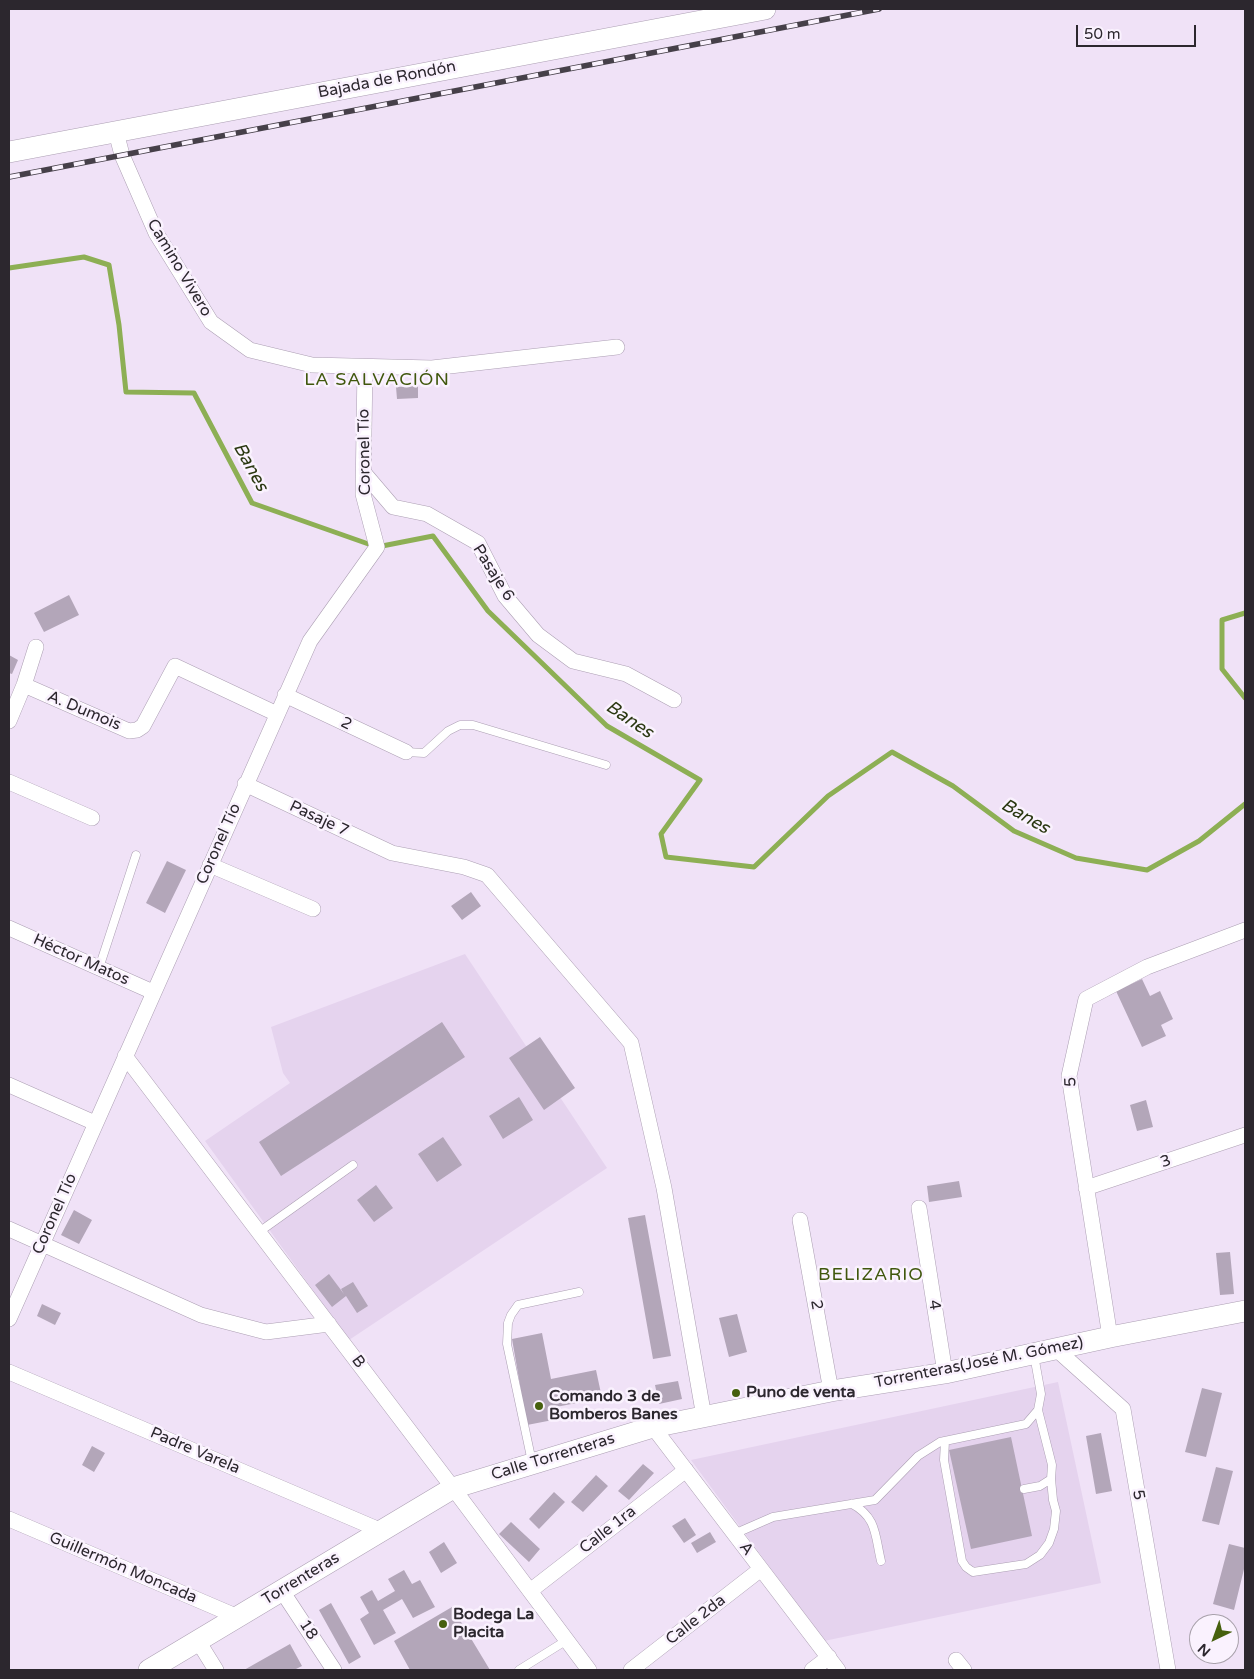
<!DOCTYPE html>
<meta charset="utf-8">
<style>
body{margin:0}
#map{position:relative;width:1254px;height:1679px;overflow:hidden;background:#f0e2f7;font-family:"Varela Round",sans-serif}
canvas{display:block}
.frame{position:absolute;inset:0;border:10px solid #2c272e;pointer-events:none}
.north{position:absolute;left:1189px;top:1614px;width:50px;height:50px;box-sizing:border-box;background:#faf2fe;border:1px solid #a8a1ab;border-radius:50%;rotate:222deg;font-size:14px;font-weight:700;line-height:20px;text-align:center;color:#2c272e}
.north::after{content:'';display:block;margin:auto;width:18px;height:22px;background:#46600e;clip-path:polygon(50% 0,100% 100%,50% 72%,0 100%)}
.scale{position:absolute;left:1076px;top:25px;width:120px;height:22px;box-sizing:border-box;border:2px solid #2c272e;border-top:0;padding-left:6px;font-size:15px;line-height:18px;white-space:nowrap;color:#2c272e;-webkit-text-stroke:4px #faf2fe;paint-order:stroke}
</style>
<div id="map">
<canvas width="1254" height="1679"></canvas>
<div class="frame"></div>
<div class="north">N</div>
<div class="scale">50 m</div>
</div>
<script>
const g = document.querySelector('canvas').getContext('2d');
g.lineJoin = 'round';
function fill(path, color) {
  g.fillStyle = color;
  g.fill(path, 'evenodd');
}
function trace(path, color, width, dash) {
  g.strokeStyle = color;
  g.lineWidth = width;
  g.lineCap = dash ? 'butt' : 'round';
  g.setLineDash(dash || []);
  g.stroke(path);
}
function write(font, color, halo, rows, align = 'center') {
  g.font = font + ' "Varela Round",sans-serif';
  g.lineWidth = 5;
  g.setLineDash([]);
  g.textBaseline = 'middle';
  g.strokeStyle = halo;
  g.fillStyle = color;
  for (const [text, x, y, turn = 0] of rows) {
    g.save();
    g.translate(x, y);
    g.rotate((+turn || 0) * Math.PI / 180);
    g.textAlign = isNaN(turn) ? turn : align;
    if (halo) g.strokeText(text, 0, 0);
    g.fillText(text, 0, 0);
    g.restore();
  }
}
const built = new Path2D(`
 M 465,954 L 607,1168 L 349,1340 L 205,1141 L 290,1083 L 283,1073 L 271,1027 Z
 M 1058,1382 L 1101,1583 L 824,1641 L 691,1460 Z`);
const stream = new Path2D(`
 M 9,268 L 84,257 L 109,265 L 119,325 L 126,392 L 194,393 L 252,503 L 377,547 L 433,536 L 488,611 L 607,726 L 700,780 L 661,834 L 666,857 L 754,867 L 828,796 L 892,752 L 953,786 L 1014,831 L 1076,858 L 1147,870 L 1199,841 L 1245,804
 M 1245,613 L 1222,620 L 1222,669 L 1245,698`);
const building = new Path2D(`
 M 418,386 L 418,398 L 397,399 L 396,387 Z
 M 69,595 L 79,615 L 44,632 L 34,613 Z
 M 9,655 L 18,660 L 12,674 L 9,673 Z
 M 167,861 L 186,870 L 165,913 L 146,903 Z
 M 471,892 L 481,906 L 462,920 L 451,906 Z
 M 1142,979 L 1150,996 L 1160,991 L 1173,1019 L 1161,1025 L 1166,1036 L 1142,1047 L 1116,991 Z
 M 442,1022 L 465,1057 L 281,1176 L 259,1142 Z
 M 540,1037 L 575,1088 L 544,1110 L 509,1058 Z
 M 519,1097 L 533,1120 L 503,1139 L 489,1116 Z
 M 1146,1100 L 1153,1127 L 1137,1131 L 1130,1105 Z
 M 443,1137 L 462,1165 L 437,1182 L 418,1154 Z
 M 959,1181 L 962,1197 L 929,1202 L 927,1186 Z
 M 376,1185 L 393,1208 L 374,1222 L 357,1200 Z
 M 74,1210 L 92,1220 L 79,1244 L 61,1235 Z
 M 645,1215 L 671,1356 L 653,1359 L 628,1218 Z
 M 1230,1252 L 1234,1294 L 1220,1295 L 1216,1253 Z
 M 329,1274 L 344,1294 L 341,1289 L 353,1282 L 368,1306 L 357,1313 L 346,1296 L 332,1307 L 315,1285 Z
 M 42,1304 L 61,1313 L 55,1325 L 37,1316 Z
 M 737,1314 L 747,1352 L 729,1357 L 719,1318 Z
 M 542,1333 L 551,1379 L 596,1370 L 602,1398 L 556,1407 L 558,1419 L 527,1425 L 512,1339 Z
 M 678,1381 L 682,1399 L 659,1404 L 655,1385 Z
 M 1202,1388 L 1222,1393 L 1206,1457 L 1185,1452 Z
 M 1101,1433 L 1112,1491 L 1096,1494 L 1086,1436 Z
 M 1011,1437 L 1032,1536 L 971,1549 L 949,1450 Z
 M 92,1446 L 105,1453 L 94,1472 L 82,1465 Z
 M 643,1464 L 654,1473 L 629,1500 L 618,1491 Z
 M 1216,1467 L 1233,1471 L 1219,1525 L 1202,1521 Z
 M 596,1475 L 608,1486 L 583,1512 L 571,1502 Z
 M 554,1492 L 565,1502 L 539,1529 L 529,1519 Z
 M 685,1518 L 696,1535 L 684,1543 L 672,1526 Z
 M 511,1522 L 540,1549 L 529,1562 L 499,1534 Z
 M 710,1532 L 716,1542 L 697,1553 L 691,1543 Z
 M 444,1542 L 457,1563 L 441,1573 L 429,1552 Z
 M 1229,1544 L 1245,1548 L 1245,1565 L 1234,1610 L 1213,1604 Z
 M 404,1570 L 412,1584 L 420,1580 L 435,1607 L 413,1618 L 402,1599 L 383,1610 L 396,1633 L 374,1645 L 360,1619 L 369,1613 L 360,1597 L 372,1590 L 378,1601 L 395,1591 L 388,1579 Z
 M 331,1603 L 361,1657 L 349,1664 L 319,1610 Z
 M 452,1607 L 490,1670 L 410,1670 L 394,1641 Z
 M 290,1644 L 302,1666 L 294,1670 L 244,1670 Z`);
const lane = new Path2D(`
 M 406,752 L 424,753 L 448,731 L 460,725 L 473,725 L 606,765
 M 99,968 L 136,855
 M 259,1232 L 353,1165
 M 945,1441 L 944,1460 L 962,1561 L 966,1567 L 973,1572 L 1026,1564 L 1040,1555 L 1049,1543 L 1054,1529 L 1056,1511 L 1053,1500 L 1051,1479
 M 532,1462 L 507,1344 L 508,1323 L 511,1315 L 518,1305 L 579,1292
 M 1024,1489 L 1040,1486 L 1051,1479 L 1052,1465 L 1038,1410
 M 852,1504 C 877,1517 875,1536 881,1561
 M 734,1534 L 773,1517 L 875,1500 L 918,1456 L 940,1442 L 1026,1424 L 1038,1410 L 1041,1394 L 1034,1355
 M 519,1670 L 567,1640`);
const street = new Path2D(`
 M 116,132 L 122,155 L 156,233 L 211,322 L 250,350 L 312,365 L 432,368 L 617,347
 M 364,473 L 393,507 L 427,514 L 478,543 L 505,596 L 538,635 L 573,661 L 626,674 L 674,700
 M 24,685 L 129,731 L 137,730 L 143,726 L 175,666 L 277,714
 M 285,695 L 406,752
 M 9,721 L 24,685 L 36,647
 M 9,782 L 92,818
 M 245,784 L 392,853 L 464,867 L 487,875 L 631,1043 L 664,1188 L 704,1417
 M 210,865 L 313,909
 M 9,928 L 153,992
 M 125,1056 L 453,1488 L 589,1670
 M 9,1085 L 95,1123
 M 1086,1188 L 1245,1135
 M 919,1208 L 945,1373
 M 800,1220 L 831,1391
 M 9,1229 L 201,1315 L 266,1332 L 329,1324
 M 9,1319 L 310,641 L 377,547 L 363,494 L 365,367
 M 1110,1337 L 1069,1076 L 1086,999 L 1147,967 L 1245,930
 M 1056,1349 L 1123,1409 L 1168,1670
 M 9,1372 L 382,1531
 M 653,1427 L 838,1670
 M 9,1519 L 238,1617
 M 282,1591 L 334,1670
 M 530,1591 L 686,1470
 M 198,1641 L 216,1670
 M 956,1660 L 964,1670
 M 631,1670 L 761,1569
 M 812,1670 L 829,1657`);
const secondary = new Path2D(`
 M 9,152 L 765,9
 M 149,1670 L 453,1488 L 653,1427 L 831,1391 L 945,1373 L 1110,1337 L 1245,1311`);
const rail = new Path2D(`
 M 9,177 L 879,9`);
const markers = [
 [736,1393,5,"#46600e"],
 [539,1406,5,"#46600e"],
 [443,1624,5,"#46600e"]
];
const streetNames = [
 ["Bajada de Rondón",387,80,-11],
 ["Camino Vivero",179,268,59],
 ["Coronel Tío",365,452,-91],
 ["Pasaje 6",493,573,58],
 ["A. Dumois",84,711,23],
 ["2",346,724,25],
 ["Pasaje 7",319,819,25],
 ["Coronel Tío",219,844,-66],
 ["Héctor Matos",81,960,24],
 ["5",1071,1082,-92],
 ["3",1166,1162,-19],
 ["Coronel Tío",55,1214,-66],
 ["2",816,1305,80],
 ["4",934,1305,81],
 ["B",358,1362,53],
 ["Torrenteras(José M. Gómez)",979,1363,-11],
 ["Padre Varela",195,1451,23],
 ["Calle Torrenteras",553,1457,-17],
 ["5",1138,1495,80],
 ["Calle 1ra",608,1530,-38],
 ["A",746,1549,53],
 ["Guillermón Moncada",123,1568,23],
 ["Torrenteras",301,1579,-31],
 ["Calle 2da",696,1620,-38],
 ["18",308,1630,57]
];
const poiNames = [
 ["Puno de venta",746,1393],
 ["Comando 3 de",549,1397],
 ["Bomberos Banes",549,1415],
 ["Bodega La",453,1615],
 ["Placita",453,1633]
];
const neighbourhoodNames = [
 ["LA SALVACIÓN",377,380],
 ["BELIZARIO",871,1275]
];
const waterNames = [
 ["Banes",250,467,61],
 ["Banes",629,720,34],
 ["Banes",1025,817,30]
];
fill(built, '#e5d3ee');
trace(stream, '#8daf54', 5);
fill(building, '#b3a6b9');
trace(lane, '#ac9fb3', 9);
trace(street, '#ac9fb3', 16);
trace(secondary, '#ac9fb3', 22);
trace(lane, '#fff', 8);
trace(street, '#fff', 15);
trace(secondary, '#fff', 21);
trace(rail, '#464049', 5.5);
trace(rail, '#faf2fe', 4, [11]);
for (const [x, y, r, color] of markers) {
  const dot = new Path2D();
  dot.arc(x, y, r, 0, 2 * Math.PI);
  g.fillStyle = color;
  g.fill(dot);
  trace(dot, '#faf2fe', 2);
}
write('16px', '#2c272e', '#faf2fe', streetNames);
write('bold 16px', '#2c272e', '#faf2fe', poiNames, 'left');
g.letterSpacing = '1px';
write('18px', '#40570d', '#faf2fe', neighbourhoodNames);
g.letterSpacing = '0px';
write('italic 18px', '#2b3812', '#faf2fe', waterNames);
</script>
